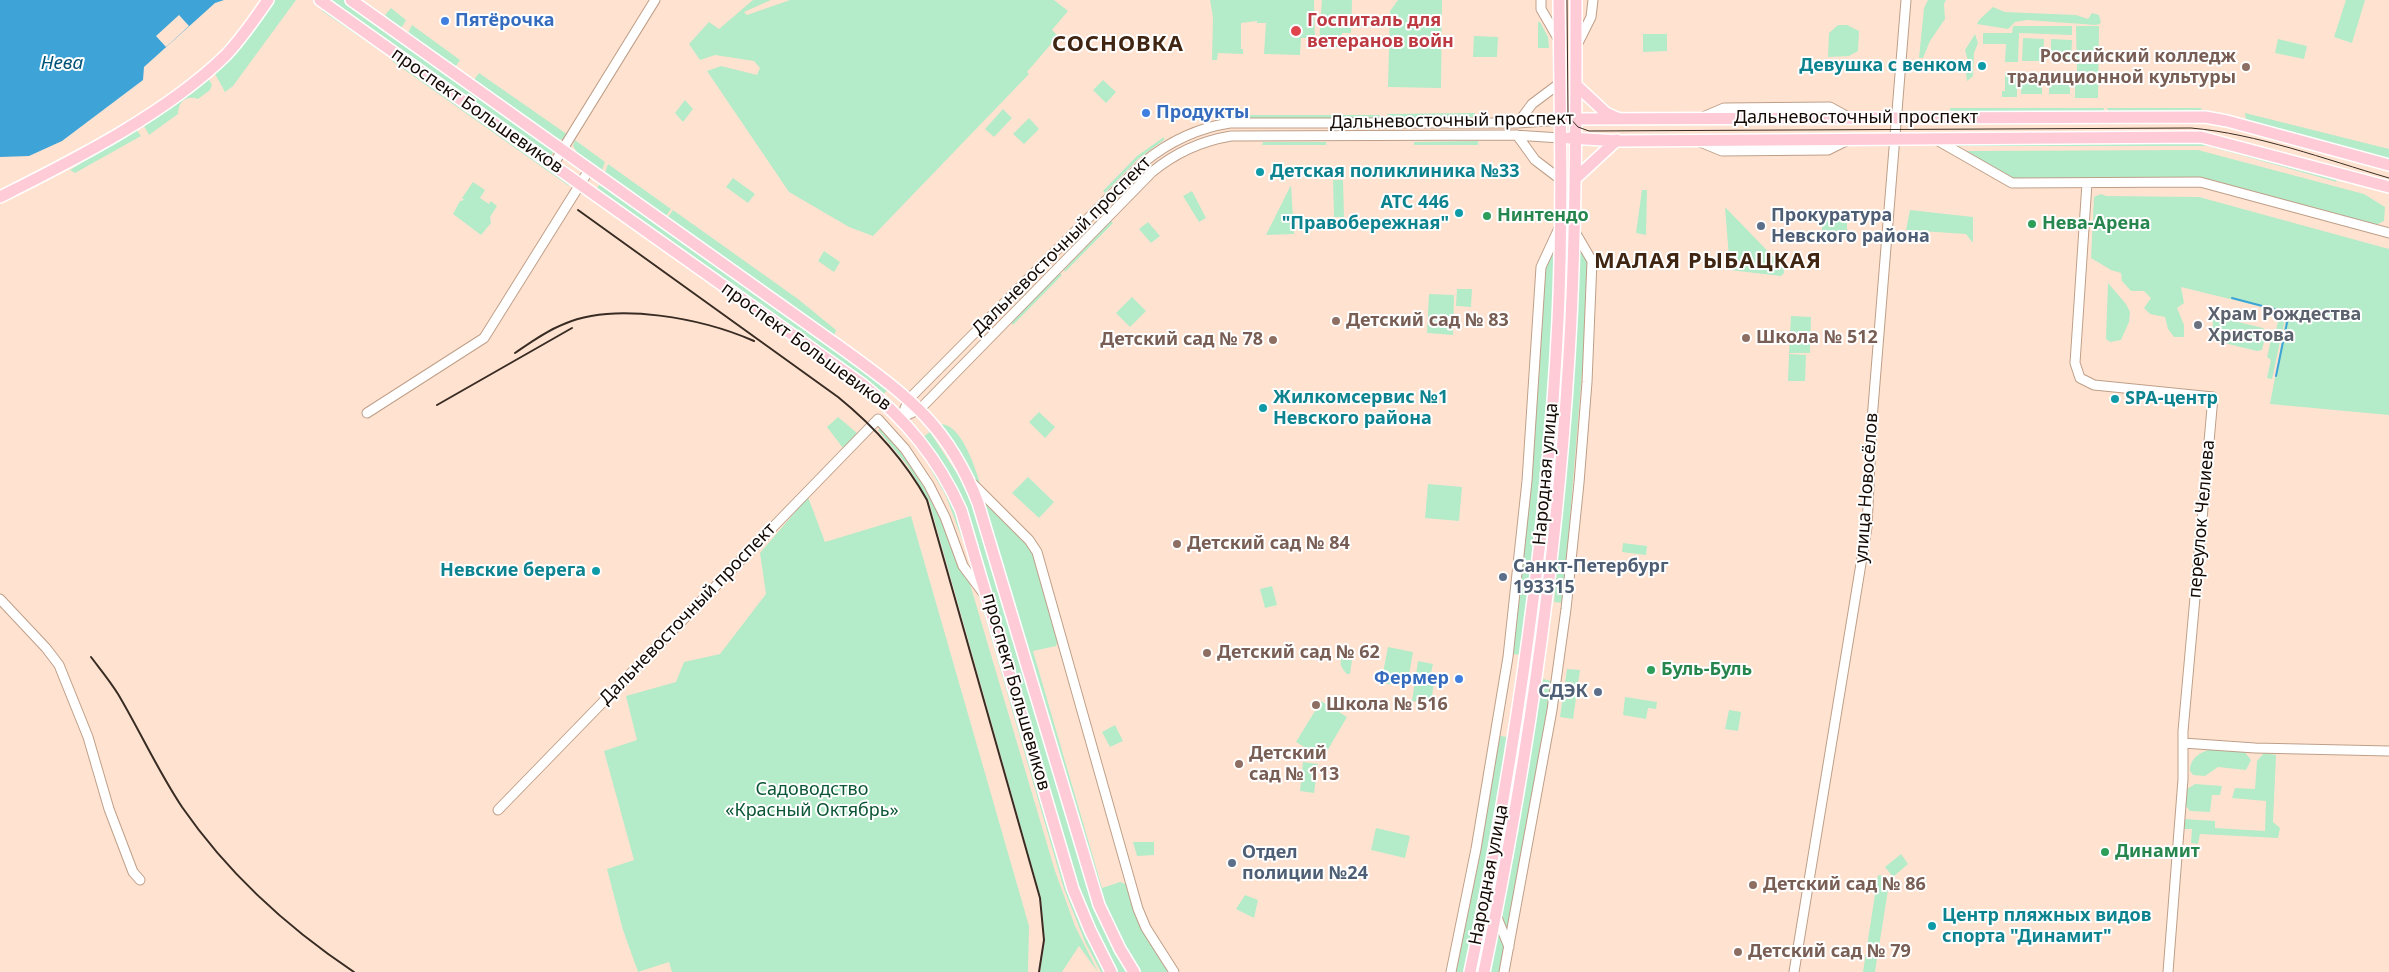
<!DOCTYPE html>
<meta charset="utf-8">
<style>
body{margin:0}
canvas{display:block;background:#ffe3d0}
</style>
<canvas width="2389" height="972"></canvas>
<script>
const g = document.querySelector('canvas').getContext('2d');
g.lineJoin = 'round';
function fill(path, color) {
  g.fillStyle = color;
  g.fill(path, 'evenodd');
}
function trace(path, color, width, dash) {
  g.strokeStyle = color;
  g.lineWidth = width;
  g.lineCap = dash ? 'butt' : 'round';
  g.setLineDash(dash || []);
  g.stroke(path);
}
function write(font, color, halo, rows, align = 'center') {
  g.font = font + ' "Noto Sans",sans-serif';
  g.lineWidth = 4;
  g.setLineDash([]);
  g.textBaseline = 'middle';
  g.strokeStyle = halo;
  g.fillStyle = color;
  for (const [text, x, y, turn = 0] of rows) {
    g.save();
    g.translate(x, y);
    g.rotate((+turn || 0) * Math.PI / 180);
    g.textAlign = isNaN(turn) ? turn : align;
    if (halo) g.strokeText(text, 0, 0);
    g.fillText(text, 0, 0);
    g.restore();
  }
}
const green = new Path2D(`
 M 275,0 L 296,0 L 233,86 L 225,92 L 214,72 L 262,18 Z
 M 328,0 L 346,0 L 555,150 L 550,157 Z
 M 753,0 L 771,0 L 744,12 L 747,15 L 790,0 L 1054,0 L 1068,11 L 1052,30 L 1058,36 L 1027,72 L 1029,74 L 873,236 L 849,227 L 789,192 L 707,71 L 721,66 L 757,75 L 760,68 L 754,61 L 715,55 L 700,60 L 689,44 L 709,22 L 719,29 Z
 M 1210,0 L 1314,0 L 1315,38 L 1301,38 L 1300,55 L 1264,54 L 1266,23 L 1257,23 L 1257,21 L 1241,23 L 1241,49 L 1243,49 L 1243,54 L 1218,53 L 1217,60 L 1212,60 L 1213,17 Z
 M 1322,0 L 1352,0 L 1351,33 L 1342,33 L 1342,44 L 1348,44 L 1348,47 L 1327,47 L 1319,42 Z
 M 1398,0 L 1442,0 L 1441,88 L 1388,87 L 1390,11 Z
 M 1928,0 L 1946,0 L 1944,4 L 1945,19 L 1930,41 L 1923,58 L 1919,58 L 1924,8 Z
 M 2346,0 L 2365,0 L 2352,43 L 2334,37 Z
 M 1993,7 L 2005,12 L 2076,15 L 2088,19 L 2092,13 L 2099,15 L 2101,23 L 2096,25 L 2027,20 L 2015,22 L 2008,29 L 1977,24 L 1979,20 Z
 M 324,8 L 387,54 L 386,55 L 322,11 Z
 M 391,8 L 406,20 L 402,27 L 399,29 L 385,15 Z
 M 1538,22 L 1540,22 L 1548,37 L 1549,48 L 1538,48 Z
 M 412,25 L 460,60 L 456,66 L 453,67 L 407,35 Z
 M 1838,25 L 1847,25 L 1859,31 L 1858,51 L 1849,56 L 1828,57 L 1829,33 Z
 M 2013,26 L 2072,26 L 2072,35 L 2019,33 L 2018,62 L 2005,62 L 2006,44 L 1983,44 L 1983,33 L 2012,33 Z
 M 2076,26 L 2099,26 L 2098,98 L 2075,98 L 2075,72 L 2077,72 Z
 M 1643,34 L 1667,34 L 1667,51 L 1643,52 Z
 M 1975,34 L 1978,43 L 1974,53 L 1973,76 L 1967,81 L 1965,66 L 1968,61 L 1965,50 Z
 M 1474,36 L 1498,37 L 1497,57 L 1473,57 Z
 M 2023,38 L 2044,39 L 2043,59 L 2040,59 L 2040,61 L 2022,61 Z
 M 2051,39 L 2072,40 L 2071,62 L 2054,62 L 2051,59 Z
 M 2278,39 L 2307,46 L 2304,59 L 2275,53 Z
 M 396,59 L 569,182 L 569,186 L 392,61 Z
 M 479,73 L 568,135 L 565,139 L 556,140 L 473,81 Z
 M 2005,73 L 2017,73 L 2017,97 L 2002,97 L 2002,91 L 2005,91 Z
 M 2022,74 L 2042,76 L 2042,94 L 2021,94 Z
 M 2053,74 L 2070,74 L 2070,94 L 2049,94 L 2049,76 L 2053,76 Z
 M 208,78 L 212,85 L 210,90 L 198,99 C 186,95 178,102 178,114 L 149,135 L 143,124 L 189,93 L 191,94 L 194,92 L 193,90 Z
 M 1103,80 L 1116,92 L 1106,103 L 1093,90 Z
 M 685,100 L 693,109 L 683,122 L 675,113 Z
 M 1950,108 L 2104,108 L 2103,113 L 1950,113 Z
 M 2107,108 L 2201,108 L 2202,111 L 2109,113 Z
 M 1003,109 L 1012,118 L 994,137 L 985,129 Z
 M 1475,113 L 1476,117 L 1388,118 L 1387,114 Z
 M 2245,113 L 2389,149 L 2389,160 L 2246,120 Z
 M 1230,115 L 1380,115 L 1379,118 L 1219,120 L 1216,117 Z
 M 1029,118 L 1039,129 L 1024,144 L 1013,134 Z
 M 136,129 L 141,136 L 75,173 L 70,170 Z
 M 1164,137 L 1164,140 L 1139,158 L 1105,193 L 1103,191 L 1137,156 Z
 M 575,140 L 605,162 L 601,173 L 582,160 L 573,146 Z
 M 1478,141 L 1478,145 L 1414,145 L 1414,142 Z
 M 1263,142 L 1326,142 L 1326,145 L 1262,145 Z
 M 1958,144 L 2199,143 L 2334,178 L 2337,182 L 2208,146 L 1956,146 Z
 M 2198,150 L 2364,194 L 2385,207 L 2384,221 L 2376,225 L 2201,177 L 2013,179 L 1965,151 Z
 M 608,164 L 671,209 L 664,219 L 604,175 Z
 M 733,178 L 755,194 L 748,203 L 726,187 Z
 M 1333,180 L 1343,180 L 1344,217 L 1334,217 Z
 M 473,182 L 485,190 L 480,198 L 489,204 L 491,201 L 497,206 L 490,217 L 491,223 L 481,235 L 453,214 L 460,201 L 464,200 L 462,198 Z
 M 601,182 L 867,373 L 888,389 L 883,395 L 596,190 Z
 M 1291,185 L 1294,234 L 1266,235 Z
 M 1642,190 L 1647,190 L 1646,235 L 1636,233 Z
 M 1192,191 L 1206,218 L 1199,222 L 1183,196 Z
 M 2101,194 L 2106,196 L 2199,197 L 2389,249 L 2389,415 L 2270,404 L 2287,313 L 2181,287 L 2184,303 L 2177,308 L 2184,325 L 2184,337 L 2174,337 L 2168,329 L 2165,317 L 2150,314 L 2144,308 L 2151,298 L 2144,291 L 2131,291 L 2122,281 L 2121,273 L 2111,270 L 2091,258 L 2094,197 Z
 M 1725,207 L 1784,268 L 1784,273 L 1781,276 L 1730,270 Z
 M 673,210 L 798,299 L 836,330 L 834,336 L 685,233 L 686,230 L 668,217 Z
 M 1910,210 L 1973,217 L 1973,243 L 1966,234 L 1906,230 Z
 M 1822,219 L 1847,219 L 1847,231 L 1822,231 Z
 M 1111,221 L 1113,223 L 1065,272 L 1064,270 Z
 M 1148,222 L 1160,236 L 1151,243 L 1139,229 Z
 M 1553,249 L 1553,315 L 1546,421 L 1522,655 L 1512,654 L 1532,473 L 1540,363 L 1544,266 Z
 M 1580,249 L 1588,262 L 1585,335 L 1563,603 L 1554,602 L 1569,436 Z
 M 824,251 L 840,262 L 834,272 L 818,261 Z
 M 1060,273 L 1062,275 L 1013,325 L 1011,323 Z
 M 2108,283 L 2126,304 L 2130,312 L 2129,322 L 2121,340 L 2110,342 L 2106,339 Z
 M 1457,289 L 1472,289 L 1471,307 L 1456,306 Z
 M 1429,294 L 1454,295 L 1453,335 L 1427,333 Z
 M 1132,297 L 1146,311 L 1130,327 L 1116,313 Z
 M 2280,313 L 2286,314 L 2272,379 L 2267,378 L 2271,360 L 2267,357 L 2273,331 L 2276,330 Z
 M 1791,316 L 1811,317 L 1810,353 L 1789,353 Z
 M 2217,317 L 2263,328 L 2266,334 L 2262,350 L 2257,351 L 2212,340 L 2213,319 Z
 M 1789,354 L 1806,355 L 1805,381 L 1788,381 Z
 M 1039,412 L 1055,427 L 1045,438 L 1029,422 Z
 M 838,417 L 857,433 L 843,448 L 827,427 Z
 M 941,424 C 963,425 976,471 982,489 Z
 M 880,428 L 883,429 L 914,465 L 936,505 L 970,584 L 1055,871 L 1075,926 L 1098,972 L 1079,946 L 1062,972 L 1040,972 L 1045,940 L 1041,898 L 929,501 L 907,465 L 878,430 Z
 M 930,432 L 958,475 L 974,509 L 1087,881 L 1129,972 L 1118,972 L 1085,906 L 1073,872 L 976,539 L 966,513 L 923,437 Z
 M 932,467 L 956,512 L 969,551 L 967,552 L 946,496 L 930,468 Z
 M 1028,477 L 1054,502 L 1039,518 L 1012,493 Z
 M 1428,484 L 1462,487 L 1459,521 L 1425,518 Z
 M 808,497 L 825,542 L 911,516 L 1029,926 L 1028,972 L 672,972 L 669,962 L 638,972 L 623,930 L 607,869 L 634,860 L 604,751 L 637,740 L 626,696 L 676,682 L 684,662 L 720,654 L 766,594 L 760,553 Z
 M 988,504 L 1031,547 L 1058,640 L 1056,646 L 1033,651 L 1102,888 L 1120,882 L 1126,884 L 1146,937 L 1168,972 L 1140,972 L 1121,942 L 1103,900 L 985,505 Z
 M 1623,543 L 1647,546 L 1646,555 L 1622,552 Z
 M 1272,586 L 1277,605 L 1265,608 L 1260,589 Z
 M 977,589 L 984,599 L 1005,671 L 1107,972 L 1101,972 L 1085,942 L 1064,889 Z
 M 1388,647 L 1413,652 L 1407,687 L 1381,683 Z
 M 1350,652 L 1353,653 L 1350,674 L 1347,674 C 1338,665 1338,657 1350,652 Z
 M 1418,661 L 1433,664 L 1431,673 L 1435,674 L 1431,704 L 1412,701 Z
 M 1567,669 L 1580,670 L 1573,719 L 1560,717 Z
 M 1543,679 L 1552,681 L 1508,934 L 1502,915 Z
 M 1625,697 L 1657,702 L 1656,709 L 1648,708 L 1646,719 L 1623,715 Z
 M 1321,701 L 1347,717 L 1323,758 L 1296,742 Z
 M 1729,710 L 1741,712 L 1738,731 L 1725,729 Z
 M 1115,725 L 1123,741 L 1110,747 L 1102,732 Z
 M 1500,736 L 1508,737 L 1506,756 L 1465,972 L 1455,972 L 1475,878 Z
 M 2211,749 L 2244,751 L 2251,760 L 2246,770 L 2218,767 L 2205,776 L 2193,775 L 2190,771 C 2190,758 2199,753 2211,749 Z
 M 2264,753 L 2276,755 L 2273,822 L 2280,828 L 2278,838 L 2200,834 L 2198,844 L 2191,843 L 2192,829 L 2183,829 L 2184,819 L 2215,821 L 2215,828 L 2265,831 L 2266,801 L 2232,798 L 2235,788 L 2255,789 L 2257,761 Z
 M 1303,762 L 1318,764 L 1314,793 L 1300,791 Z
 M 2195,784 L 2222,786 L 2220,795 L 2212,795 L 2210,812 L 2190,811 L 2185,805 L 2187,789 Z
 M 1376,828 L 1410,836 L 1405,858 L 1371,850 Z
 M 1133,842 L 1154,842 L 1154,855 L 1137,856 Z
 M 1901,854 L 1908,864 L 1893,877 L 1885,867 Z
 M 1878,875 L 1890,877 L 1875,972 L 1863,972 Z
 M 1245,895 L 1258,900 L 1254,918 L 1236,909 Z
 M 1499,930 L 1505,949 L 1500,972 L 1489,972 Z`);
const water = new Path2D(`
 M 0,0 L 224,0 L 215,3 L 144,67 L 143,80 L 62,141 L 29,156 L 0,157 Z`);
const pier = new Path2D(`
 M 179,15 L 189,26 L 166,47 L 156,36 Z`);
const stream = new Path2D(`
 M 2232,298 L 2289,313 L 2276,376`);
const minor = new Path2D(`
 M 1541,0 L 1541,9 L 1559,40
 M 1577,45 L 1591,17 L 1593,0
 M 1703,117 L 1724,108 L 1830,107 L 1850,118
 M 1518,123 L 1532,104 L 1560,83
 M 1517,135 L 1535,160 L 1560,179
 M 1935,139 L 2012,183 L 2200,182 L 2389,233
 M 1700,142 L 1722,151 L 1828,150 L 1848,140
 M 553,165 L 655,0
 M 2087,183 L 2075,363 L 2080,378 L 2094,385 L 2213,397 L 2183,731 L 2183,779 L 2168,972
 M 367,413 L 484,338 L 589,170
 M 901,418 L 909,399 L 1144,162 C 1170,141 1197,128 1230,123 L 1518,123 L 1560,120
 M 901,418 L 920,409 L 1152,172 C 1175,153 1201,141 1231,136 L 1514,135 L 1560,138
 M 973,484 L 1029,540 L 1037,552 L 1138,909 L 1146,928 L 1174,972
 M 0,599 L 46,648 L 59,665 L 88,737 L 109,809 L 133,872 L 140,880
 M 2183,743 L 2255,748 L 2389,751
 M 498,810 L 878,419 L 905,449 L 929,485 L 945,517 L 963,566 L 984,594
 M 1496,915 L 1509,947
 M 1451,972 L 1476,849 L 1508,657 L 1527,481 L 1541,267 L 1560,226
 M 1504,972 L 1552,710 L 1566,609 L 1579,483 L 1587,382 L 1592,261 L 1575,232
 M 1794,972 L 1867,527 L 1872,420 L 1906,0`);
const major = new Path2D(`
 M 320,0 L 862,384 C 906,420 938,458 961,510 L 1073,889 L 1090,930 L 1111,972
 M 351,0 L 847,352 C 911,399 949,427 978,503 L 1099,905 L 1120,949 L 1134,972
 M 1576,85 L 1606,113 L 1617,118
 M 1569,119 L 2205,117 L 2227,121 L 2389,165
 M 1569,138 L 1620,141 L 2201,137 L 2389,187
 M 1576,178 L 1617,140
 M 0,197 C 74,160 167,113 226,55 C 242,38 255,19 268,0
 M 1470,972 C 1515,757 1547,540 1558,320 C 1563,213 1560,106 1559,0
 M 1484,972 C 1529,757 1560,539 1571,320 C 1576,213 1576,107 1576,0`);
const tram = new Path2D(`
 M 1567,0 L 1568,116 L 1578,127 L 1589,131 L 2191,128 C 2258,134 2324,159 2389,178`);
const rail = new Path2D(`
 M 578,210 L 838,397 C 875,427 904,459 927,500 L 1040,898 L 1044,940 L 1039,972
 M 515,353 C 531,342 546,331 564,324 C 616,301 704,319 754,341
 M 437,405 L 572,328
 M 91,657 C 100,669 110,681 118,694 C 140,731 158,771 182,807 C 227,872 288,928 354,972`);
const markers = [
 [445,21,5,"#3f7fe0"],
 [1296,31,6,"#e0444e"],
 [1982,66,5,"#0f9aa8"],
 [2246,67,5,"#8d6e63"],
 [1146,113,5,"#3f7fe0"],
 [1260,172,5,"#0f9aa8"],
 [1459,213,5,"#0f9aa8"],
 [1487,216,5,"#2e9e5b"],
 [2032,224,5,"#2e9e5b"],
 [1761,226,5,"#5c6f8a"],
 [1336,321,5,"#8d6e63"],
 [2198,325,5,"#6b7280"],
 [1746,338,5,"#8d6e63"],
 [1273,340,5,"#8d6e63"],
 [2115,399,5,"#0f9aa8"],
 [1263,408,5,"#0f9aa8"],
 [1177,544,5,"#8d6e63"],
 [596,571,5,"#0f9aa8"],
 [1503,577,5,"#5c6f8a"],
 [1207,653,5,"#8d6e63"],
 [1651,670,5,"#2e9e5b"],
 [1459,679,5,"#3f7fe0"],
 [1598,692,5,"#5c6f8a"],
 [1316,705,5,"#8d6e63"],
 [1239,764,5,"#8d6e63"],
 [2105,852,5,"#2e9e5b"],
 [1232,863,5,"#5c6f8a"],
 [1753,885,5,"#8d6e63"],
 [1932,926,5,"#0f9aa8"],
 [1738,952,5,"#8d6e63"]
];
const shopNames = [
 ["Пятёрочка",455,21],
 ["Продукты",1156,113],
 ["Фермер",1449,679,"right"]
];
const healthNames = [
 ["Госпиталь для",1307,21],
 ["ветеранов войн",1307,42]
];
const educationNames = [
 ["Российский колледж",2236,57,"right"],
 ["традиционной культуры",2236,78,"right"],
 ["Детский сад № 83",1346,321],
 ["Школа № 512",1756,338],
 ["Детский сад № 78",1263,340,"right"],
 ["Детский сад № 84",1187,544],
 ["Детский сад № 62",1217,653],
 ["Школа № 516",1326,705],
 ["Детский",1249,754],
 ["сад № 113",1249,775],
 ["Детский сад № 86",1763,885],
 ["Детский сад № 79",1748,952]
];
const cultureNames = [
 ["Девушка с венком",1972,66,"right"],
 ["Детская поликлиника №33",1270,172],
 ["АТС 446",1449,203,"right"],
 ["\"Правобережная\"",1449,224,"right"],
 ["Жилкомсервис №1",1273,398],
 ["Невского района",1273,419],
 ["SPA-центр",2125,399],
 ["Невские берега",586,571,"right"],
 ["Центр пляжных видов",1942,916],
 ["спорта \"Динамит\"",1942,937]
];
const streetNames = [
 ["проспект Большевиков",477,111,35],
 ["Дальневосточный проспект",1856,118],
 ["Дальневосточный проспект",1452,121,-1],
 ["Дальневосточный проспект",1062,246,-45],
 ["проспект Большевиков",806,347,36],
 ["Народная улица",1546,474,-85],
 ["улица Новосёлов",1867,488,-86],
 ["переулок Челиева",2202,519,-85],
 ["Дальневосточный проспект",688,614,-46],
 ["проспект Большевиков",1016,692,74],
 ["Народная улица",1489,875,-79]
];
const leisureNames = [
 ["Нинтендо",1497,216],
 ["Нева-Арена",2042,224],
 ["Буль-Буль",1661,670],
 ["Динамит",2115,852]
];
const serviceNames = [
 ["Прокуратура",1771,216],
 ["Невского района",1771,237],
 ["Санкт-Петербург",1513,567],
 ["193315",1513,588],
 ["СДЭК",1588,692,"right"],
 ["Отдел",1242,853],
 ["полиции №24",1242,874]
];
const worshipNames = [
 ["Храм Рождества",2208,315],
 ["Христова",2208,336]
];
const parkNames = [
 ["Садоводство",812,790],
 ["«Красный Октябрь»",812,811]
];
const waterNames = [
 ["Нева",62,64]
];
const districtNames = [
 ["СОСНОВКА",1118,45],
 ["МАЛАЯ РЫБАЦКАЯ",1708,262]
];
fill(green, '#b4ebc9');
fill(water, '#3ea3d7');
fill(pier, '#ffe3d0');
trace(stream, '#3ea3d7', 2);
trace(minor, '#bf9f88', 11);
trace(major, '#fff', 14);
trace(minor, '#fff', 9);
trace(major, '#fecbd7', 11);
trace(tram, '#392c24', 1);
trace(rail, '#392c24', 2);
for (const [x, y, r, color] of markers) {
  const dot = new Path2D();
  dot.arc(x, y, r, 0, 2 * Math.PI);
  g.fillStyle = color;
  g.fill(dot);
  trace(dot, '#fff', 2);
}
write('bold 18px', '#366cbe', '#fff', shopNames, 'left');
write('bold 18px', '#be3a42', '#fff', healthNames, 'left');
write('bold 18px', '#785e54', '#fff', educationNames, 'left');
write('bold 18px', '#0d838f', '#fff', cultureNames, 'left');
write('18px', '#140903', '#fff', streetNames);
write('bold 18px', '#27864d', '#fff', leisureNames, 'left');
write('bold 18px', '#4e5e75', '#fff', serviceNames, 'left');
write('bold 18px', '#5b616d', '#fff', worshipNames, 'left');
write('18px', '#0b5634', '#fff', parkNames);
write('italic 19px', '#005477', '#fff', waterNames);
g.letterSpacing = '1px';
write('bold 22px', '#3f2512', '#fff', districtNames);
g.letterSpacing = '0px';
</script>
